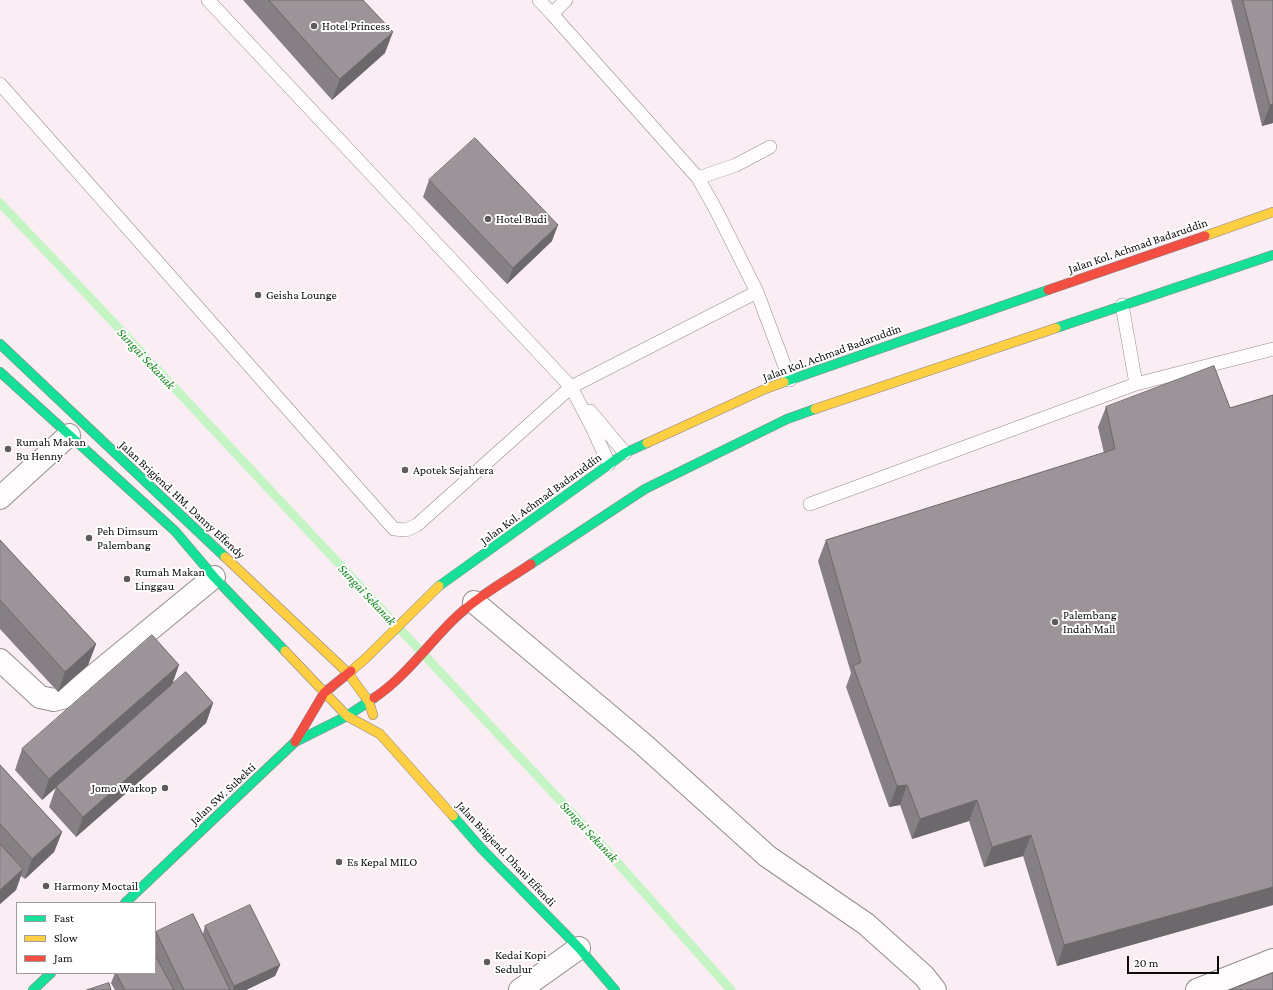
<!DOCTYPE html>
<style>
body{margin:0}
#map{position:relative;width:1273px;height:990px;overflow:hidden;background:#faedf4;font-family:"Crimson Pro",serif}
canvas{display:block}
.legend{position:absolute;left:16px;top:902px;width:140px;height:72px;box-sizing:border-box;background:#fff;border:1px solid #9d9d9d;margin:0;padding:5px 7px;list-style:none;font-size:12px;color:#0b0b0b}
.legend li{display:flex;align-items:center;gap:8px;height:20px}
.legend b{width:20px;border:1px solid #9d9d9d}
.scale{position:absolute;left:1127px;top:956px;width:92px;height:18px;box-sizing:border-box;border:2px solid #0b0b0b;border-top:0;padding-left:5px;font-size:12px;line-height:14px;white-space:nowrap;color:#0b0b0b;-webkit-text-stroke:3px #fff;paint-order:stroke}
</style>
<div id="map">
<canvas width="1273" height="990"></canvas>
<ul class="legend">
<li><b style="height:5px;background:#16e098"></b>Fast</li>
<li><b style="height:5px;background:#ffcf43"></b>Slow</li>
<li><b style="height:5px;background:#f24e42"></b>Jam</li>
</ul>
<div class="scale">20 m</div>
</div>
<script>
const g = document.querySelector('canvas').getContext('2d');
g.lineJoin = 'round';
function trace(path, color, width, dash) {
  g.strokeStyle = color;
  g.lineWidth = width;
  g.lineCap = dash ? 'butt' : 'round';
  g.setLineDash(dash || []);
  g.stroke(path);
}
function fill(path, color) {
  g.fillStyle = color;
  g.fill(path, 'evenodd');
}
function write(font, color, halo, rows, align = 'center') {
  g.font = font + ' "Crimson Pro",serif';
  g.lineWidth = 4;
  g.setLineDash([]);
  g.textBaseline = 'middle';
  g.strokeStyle = halo;
  g.fillStyle = color;
  for (const [text, x, y, turn = 0] of rows) {
    g.save();
    g.translate(x, y);
    g.rotate((+turn || 0) * Math.PI / 180);
    g.textAlign = isNaN(turn) ? turn : align;
    if (halo) g.strokeText(text, 0, 0);
    g.fillText(text, 0, 0);
    g.restore();
  }
}
const stream = new Path2D(`
 M 0,203 L 97,305 L 600,843 L 731,990`);
const lane = new Path2D(`
 M 208,0 L 571,387 L 757,292
 M 539,0 L 552,14
 M 566,0 L 552,14 L 698,178 L 716,210 L 757,292 L 790,380
 M 0,84 L 394,529 L 406,530 L 417,525 L 571,387
 M 698,178 L 736,165 L 770,147
 M 1122,305 L 1136,384
 M 571,387 L 592,427 L 609,464
 M 590,411 L 625,453
 M 810,504 L 1136,384 L 1273,349`);
const street = new Path2D(`
 M 0,498 L 69,435
 M 474,602 L 643,744 L 767,856 L 866,924 L 924,976 L 935,990
 M 0,660 L 40,697 L 54,700 L 69,696 L 214,577
 M 520,990 L 579,948
 M 1197,990 L 1273,960`);
const fast = new Path2D(`
 M 1056,328 L 1273,255
 M 0,344 L 225,557
 M 0,372 L 175,531 L 214,577 L 285,651
 M 784,382 L 1048,290
 M 531,564 L 645,489 L 787,419 L 815,409
 M 439,586 L 625,453 L 647,443
 M 453,816 L 481,848 L 579,948 L 615,990
 M 125,903 L 295,742 L 347,716 L 374,698
 M 33,990 L 51,973`);
const slow = new Path2D(`
 M 1205,236 L 1273,212
 M 815,409 L 1056,328
 M 647,443 L 765,389 L 784,382
 M 225,557 L 348,673 L 369,702 L 373,715
 M 285,651 L 347,716 L 380,734 L 453,816
 M 351,671 L 366,658 L 439,586`);
const jam = new Path2D(`
 M 1048,290 L 1205,236
 M 374,698 C 404,678 426,647 452,621 C 475,598 504,582 531,564
 M 295,742 L 324,693 L 351,671`);
const wall = new Path2D(`
 M 243,0 L 363,0 L 385,53 L 332,100 Z
 M 1231,0 L 1273,0 L 1273,123 L 1262,126 Z
 M 429,180 L 552,241 L 507,284 L 423,197 Z
 M 1273,395 L 1273,905 L 1057,966 L 1023,856 L 984,867 L 969,821 L 912,839 L 900,805 L 889,807 L 846,687 L 851,673 L 818,561 L 826,540 L 1104,453 L 1098,427 L 1106,407 L 1230,408 Z
 M 0,540 L 96,644 L 88,665 L 58,692 L 0,629 Z
 M 172,685 L 213,703 L 206,723 L 76,837 L 49,807 L 56,787 L 42,800 L 15,770 L 22,749 Z
 M 0,765 L 62,832 L 54,852 L 25,879 L 21,876 L 16,890 L 0,904 Z
 M 205,926 L 280,965 L 275,976 L 246,990 L 115,990 L 111,983 L 115,973 L 155,973 L 155,935 L 156,932 L 203,934 Z`);
const shadedWall = new Path2D(`
 M 393,32 L 385,53 L 332,100 L 340,79 Z
 M 1273,104 L 1273,123 L 1262,126 L 1270,105 Z
 M 558,225 L 552,241 L 507,284 L 513,268 Z
 M 96,644 L 88,665 L 58,692 L 65,672 Z
 M 179,665 L 172,685 L 42,800 L 49,779 Z
 M 213,703 L 206,723 L 76,837 L 83,817 Z
 M 907,785 L 900,805 L 889,807 L 897,786 Z
 M 977,800 L 969,821 L 912,839 L 920,819 Z
 M 62,832 L 54,852 L 25,879 L 32,859 Z
 M 1031,835 L 1023,856 L 984,867 L 992,847 Z
 M 23,869 L 16,890 L 0,904 L 0,890 Z
 M 1273,887 L 1273,905 L 1057,966 L 1064,945 Z
 M 280,965 L 275,976 L 246,990 L 233,990 L 234,986 Z`);
const building = new Path2D(`
 M 269,0 L 363,0 L 393,32 L 340,79 Z
 M 1243,0 L 1273,0 L 1273,104 L 1270,105 Z
 M 475,138 L 558,225 L 513,268 L 429,180 Z
 M 1214,366 L 1230,408 L 1273,395 L 1273,887 L 1064,945 L 1031,835 L 992,847 L 977,800 L 920,819 L 907,785 L 897,786 L 853,666 L 861,662 L 826,540 L 1115,449 L 1106,407 Z
 M 0,540 L 96,644 L 65,672 L 0,600 Z
 M 152,635 L 179,665 L 49,779 L 22,749 Z
 M 186,672 L 213,703 L 83,817 L 56,787 Z
 M 0,765 L 62,832 L 32,859 L 0,824 Z
 M 0,844 L 23,869 L 0,890 Z
 M 250,905 L 280,965 L 234,986 L 205,926 Z
 M 193,914 L 230,990 L 184,990 L 156,932 Z
 M 155,955 L 174,990 L 125,990 L 116,973 L 155,973 Z
 M 1273,973 L 1273,990 L 1230,990 Z
 M 109,983 L 111,990 L 87,990 Z`);
const markers = [
 [314,26,4,"#5f5a5d"],
 [488,219,4,"#5f5a5d"],
 [258,295,4,"#5f5a5d"],
 [8,449,4,"#5f5a5d"],
 [405,470,4,"#5f5a5d"],
 [89,538,4,"#5f5a5d"],
 [127,579,4,"#5f5a5d"],
 [1055,622,4,"#5f5a5d"],
 [165,788,4,"#5f5a5d"],
 [339,862,4,"#5f5a5d"],
 [46,886,4,"#5f5a5d"],
 [487,962,4,"#5f5a5d"]
];
const poiNames = [
 ["Hotel Princess",322,26],
 ["Hotel Budi",496,219],
 ["Geisha Lounge",266,295],
 ["Rumah Makan",16,442],
 ["Bu Henny",16,456],
 ["Apotek Sejahtera",413,470],
 ["Peh Dimsum",97,531],
 ["Palembang",97,545],
 ["Rumah Makan",135,572],
 ["Linggau",135,586],
 ["Palembang",1063,615],
 ["Indah Mall",1063,629],
 ["Jomo Warkop",157,788,"right"],
 ["Es Kepal MILO",347,862],
 ["Harmony Moctail",54,886],
 ["Kedai Kopi",495,955],
 ["Sedulur",495,969]
];
const streetNames = [
 ["Jalan Kol. Achmad Badaruddin",1138,246,-19],
 ["Jalan Kol. Achmad Badaruddin",832,353,-20],
 ["Jalan Kol. Achmad Badaruddin",541,499,-36],
 ["Jalan Brigjend. HM. Danny Effendy",182,500,43],
 ["Jalan SW. Subekti",223,794,-43],
 ["Jalan Brigjend. Dhani Effendi",506,854,47]
];
const waterNames = [
 ["Sungai Sekanak",146,359,47],
 ["Sungai Sekanak",367,595,47],
 ["Sungai Sekanak",589,832,47]
];
trace(stream, '#c4f4c3', 9);
trace(lane, '#938d90', 14);
trace(street, '#938d90', 24);
trace(fast, '#898387', 10);
trace(slow, '#898387', 10);
trace(jam, '#898387', 10);
trace(lane, '#fefcfd', 13);
trace(street, '#fefcfd', 22);
trace(fast, '#16e098', 9);
trace(slow, '#ffcf43', 9);
trace(jam, '#f24e42', 9);
fill(wall, '#867f84');
fill(shadedWall, '#6d686b');
fill(building, '#9c9499');
trace(building, '#6d686b', 1);
for (const [x, y, r, color] of markers) {
  const dot = new Path2D();
  dot.arc(x, y, r, 0, 2 * Math.PI);
  g.fillStyle = color;
  g.fill(dot);
  trace(dot, '#fff', 1.5);
}
write('12px', '#0b0b0b', '#fff', poiNames, 'left');
write('12px', '#0b0b0b', '#fff', streetNames);
write('italic 13px', '#14881d', '#fff', waterNames);
</script>
